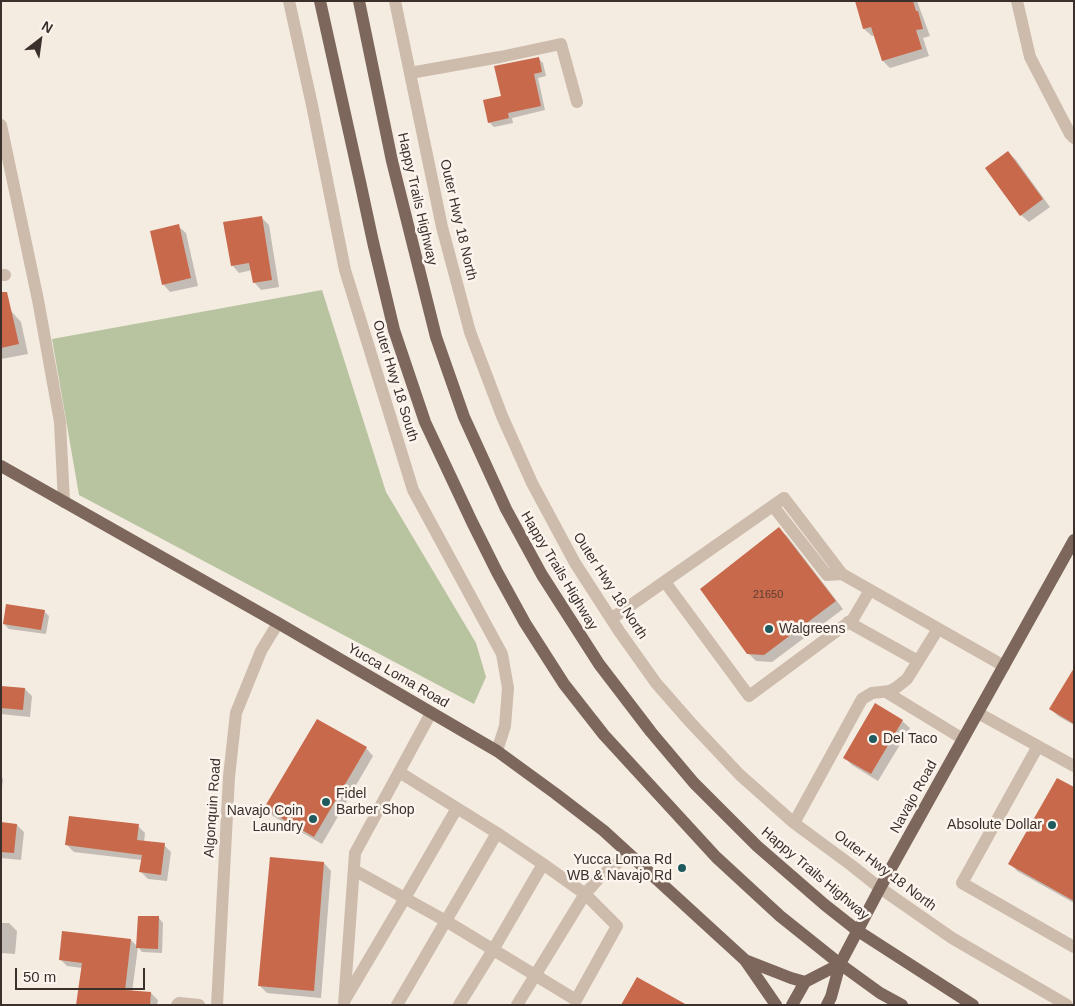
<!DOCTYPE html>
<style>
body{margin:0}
#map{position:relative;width:1075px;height:1006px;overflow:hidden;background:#f4ebe1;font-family:Arial,sans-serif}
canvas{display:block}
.frame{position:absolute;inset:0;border:2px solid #3b302b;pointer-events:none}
.north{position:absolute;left:15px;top:15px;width:50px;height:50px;-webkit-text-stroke:4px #fbf5ee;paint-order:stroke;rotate:30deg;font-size:14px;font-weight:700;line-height:20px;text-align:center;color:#3b302b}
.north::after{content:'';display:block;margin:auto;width:18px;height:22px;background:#3b302b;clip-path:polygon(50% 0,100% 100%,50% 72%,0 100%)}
.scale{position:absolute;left:15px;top:968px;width:130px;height:22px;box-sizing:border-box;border:2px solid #3b302b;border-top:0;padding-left:6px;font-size:15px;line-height:18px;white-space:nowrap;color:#3b302b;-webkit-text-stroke:4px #fbf5ee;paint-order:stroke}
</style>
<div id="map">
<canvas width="1075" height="1006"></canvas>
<div class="frame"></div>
<div class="north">N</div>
<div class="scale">50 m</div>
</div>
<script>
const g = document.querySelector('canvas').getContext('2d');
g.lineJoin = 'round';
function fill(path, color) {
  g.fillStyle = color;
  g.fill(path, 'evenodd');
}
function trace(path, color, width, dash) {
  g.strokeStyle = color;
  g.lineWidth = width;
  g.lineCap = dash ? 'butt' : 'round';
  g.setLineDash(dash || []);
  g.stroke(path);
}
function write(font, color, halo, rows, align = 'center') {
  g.font = font + ' Arial,sans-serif';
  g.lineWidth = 5;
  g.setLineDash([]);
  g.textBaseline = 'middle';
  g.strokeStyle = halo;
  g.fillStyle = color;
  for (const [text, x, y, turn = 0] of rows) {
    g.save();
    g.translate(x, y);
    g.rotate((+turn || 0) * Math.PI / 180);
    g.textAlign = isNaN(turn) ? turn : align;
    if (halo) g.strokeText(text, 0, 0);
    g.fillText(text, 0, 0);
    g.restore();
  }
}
const green = new Path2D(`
 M 322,290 L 386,492 L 476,643 L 486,677 L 474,704 L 79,495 L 52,339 Z`);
const shadow = new Path2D(`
 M 858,1 L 917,1 L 930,36 L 923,38 L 929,56 L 890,68 L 883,61 L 875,35 L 872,36 L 864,29 L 856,2 Z
 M 538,58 L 543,63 L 546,76 L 538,78 L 545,110 L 512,118 L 513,123 L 494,127 L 489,122 L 503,97 Z
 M 1008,152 L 1016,160 L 1050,207 L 1029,222 L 1021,215 Z
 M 261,217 L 269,225 L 279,287 L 261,290 L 254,282 L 252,270 L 239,273 L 232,265 Z
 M 178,226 L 186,233 L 198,286 L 170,292 L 163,284 Z
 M 11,311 L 21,322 L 28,354 L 1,359 L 1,313 Z
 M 779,529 L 787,536 L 843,609 L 772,662 L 756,661 L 748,653 Z
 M 44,611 L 49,616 L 46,634 L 9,629 L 4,624 Z
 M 1074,670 L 1074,725 L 1058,716 L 1051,709 Z
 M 1,687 L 25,689 L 32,696 L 30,717 L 1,714 Z
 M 902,721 L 910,728 L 878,781 L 852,765 L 845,758 Z
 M 366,748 L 373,756 L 322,844 L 273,816 L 266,808 Z
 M 1,777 L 3,779 L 1,796 Z
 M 1074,789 L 1074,903 L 1017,871 L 1010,863 Z
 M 1,823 L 17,825 L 24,832 L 21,860 L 1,858 Z
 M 138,826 L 145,833 L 144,842 L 164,845 L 171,852 L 167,881 L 148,879 L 141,872 L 142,860 L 74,852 L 67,845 Z
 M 324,863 L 331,871 L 321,998 L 267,993 L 259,985 Z
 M 159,918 L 163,923 L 162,953 L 142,952 L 138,947 Z
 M 1,923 L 9,923 L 17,931 L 15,954 L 1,953 Z
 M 131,940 L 138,947 L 132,992 L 151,993 L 158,1000 L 157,1005 L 77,1005 L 82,968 L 67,966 L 60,959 Z`);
const building = new Path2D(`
 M 855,1 L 913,1 L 916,11 L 918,11 L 923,29 L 916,30 L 922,49 L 882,61 L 871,27 L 863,29 Z
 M 539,57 L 542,72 L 534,74 L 541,106 L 508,113 L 509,118 L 488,123 L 483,100 L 501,96 L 494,66 Z
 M 1008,151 L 1043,199 L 1020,216 L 985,168 Z
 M 262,216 L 272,280 L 253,283 L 249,263 L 231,266 L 223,222 Z
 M 179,224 L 191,278 L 162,285 L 150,231 Z
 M 1,292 L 7,292 L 19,344 L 1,348 Z
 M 779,527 L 836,601 L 764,655 L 747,654 L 700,589 Z
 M 6,604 L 45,610 L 41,630 L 3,624 Z
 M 1074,668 L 1074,724 L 1049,709 Z
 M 1,686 L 25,688 L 23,710 L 1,708 Z
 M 875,703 L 903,720 L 871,774 L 843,758 Z
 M 317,719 L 367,747 L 314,837 L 264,808 Z
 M 1057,778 L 1074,787 L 1074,901 L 1008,864 Z
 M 69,816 L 139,824 L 137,840 L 165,843 L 161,875 L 139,872 L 142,855 L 65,845 Z
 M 1,822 L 17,824 L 14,853 L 1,852 Z
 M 270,857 L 324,862 L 314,991 L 258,986 Z
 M 138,916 L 159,916 L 158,949 L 136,948 Z
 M 62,931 L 131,939 L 125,990 L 151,992 L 150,1005 L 76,1005 L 82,963 L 59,960 Z
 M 637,977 L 687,1005 L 621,1005 Z`);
const minor = new Path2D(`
 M 289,1 L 312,105 L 345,270 L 413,490 L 502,654 L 508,688 L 505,726 L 497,751
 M 395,1 L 442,227 L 470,332 L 502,416 L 532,483 L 575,563 L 619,631 L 656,683 L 691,723 L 740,775 L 794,823 L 851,865 L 880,888 L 952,938 L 1067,1005
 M 1017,1 L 1030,57 L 1070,134 L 1074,138
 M 410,73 L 500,57 L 561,44 L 577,102
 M 1,125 L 38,300 L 60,422 L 64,502
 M 1,275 L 5,275
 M 773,506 L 827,575 L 842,574
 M 665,582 L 749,696 L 853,619 L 870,590
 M 611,619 L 784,498 L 842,574 L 1004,666
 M 848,622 L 918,661
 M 886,692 L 963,739
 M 978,713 L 1074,766
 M 1038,746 L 962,883 L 1074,947
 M 399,772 L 497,833
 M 794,823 L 862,699 L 872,693 L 890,691 L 897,687 L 907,679 L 938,629
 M 354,870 L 446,921 L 576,1000 L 617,926 L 585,894 L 543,864
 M 346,998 L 405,898 L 457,808
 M 177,1005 L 179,1003 L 199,1005
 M 217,1005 L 229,777 L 236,713 L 261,651 L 278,623
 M 344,1005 L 355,853 L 431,713
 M 397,1005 L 497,833 L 543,864 L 493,950 L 459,1005
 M 517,1005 L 585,894 L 601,876 L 629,854`);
const major = new Path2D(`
 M 320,1 L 361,186 L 373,242 L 394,330 L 425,422 L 472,522 L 497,572 L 525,623 L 564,684 L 604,735 L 716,857 L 780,916 L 840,964 L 880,993 L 902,1005
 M 359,1 L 392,161 L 436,337 L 464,417 L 506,509 L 542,575 L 599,664 L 651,732 L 694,783 L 757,846 L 825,905 L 858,931 L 973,1005
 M 1,466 L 278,623 L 497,751 L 556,794 L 604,831 L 745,960 L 776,1005
 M 745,960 L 791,978 L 805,982
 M 792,1005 L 805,982 L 840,964
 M 827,1005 L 831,997 L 840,964 L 880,888 L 1074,540`);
const markers = [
 [769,629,5,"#1f5a5e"],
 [873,739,5,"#1f5a5e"],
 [326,802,5,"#1f5a5e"],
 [313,819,5,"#1f5a5e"],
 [1052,825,5,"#1f5a5e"],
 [682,868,5,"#1f5a5e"]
];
const numberNames = [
 ["21650",768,595]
];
const streetNames = [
 ["Happy Trails Highway",417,199,77],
 ["Outer Hwy 18 North",458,220,77],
 ["Outer Hwy 18 South",395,381,73],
 ["Happy Trails Highway",559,571,59],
 ["Outer Hwy 18 North",610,586,57],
 ["Yucca Loma Road",398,676,30],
 ["Navajo Road",914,797,-61],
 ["Algonquin Road",213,808,-86],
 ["Outer Hwy 18 North",885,871,37],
 ["Happy Trails Highway",815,874,40]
];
const poiNames = [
 ["Walgreens",779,629],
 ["Del Taco",883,739],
 ["Fidel",336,794],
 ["Barber Shop",336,810],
 ["Navajo Coin",303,811,"right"],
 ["Laundry",303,827,"right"],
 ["Absolute Dollar",1042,825,"right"],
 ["Yucca Loma Rd",672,860,"right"],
 ["WB & Navajo Rd",672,876,"right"]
];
fill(green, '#b8c4a0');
fill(shadow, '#0003');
fill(building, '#c8694b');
trace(minor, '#cdbbac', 12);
trace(major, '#7d675c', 12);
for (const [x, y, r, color] of markers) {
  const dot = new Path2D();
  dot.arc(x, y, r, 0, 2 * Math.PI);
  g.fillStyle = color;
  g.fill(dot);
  trace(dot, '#fbf5ee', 2);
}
write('11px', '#5e3e33', null, numberNames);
write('14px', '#3b302b', '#fbf5ee', streetNames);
write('14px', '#3b302b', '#fbf5ee', poiNames, 'left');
</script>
